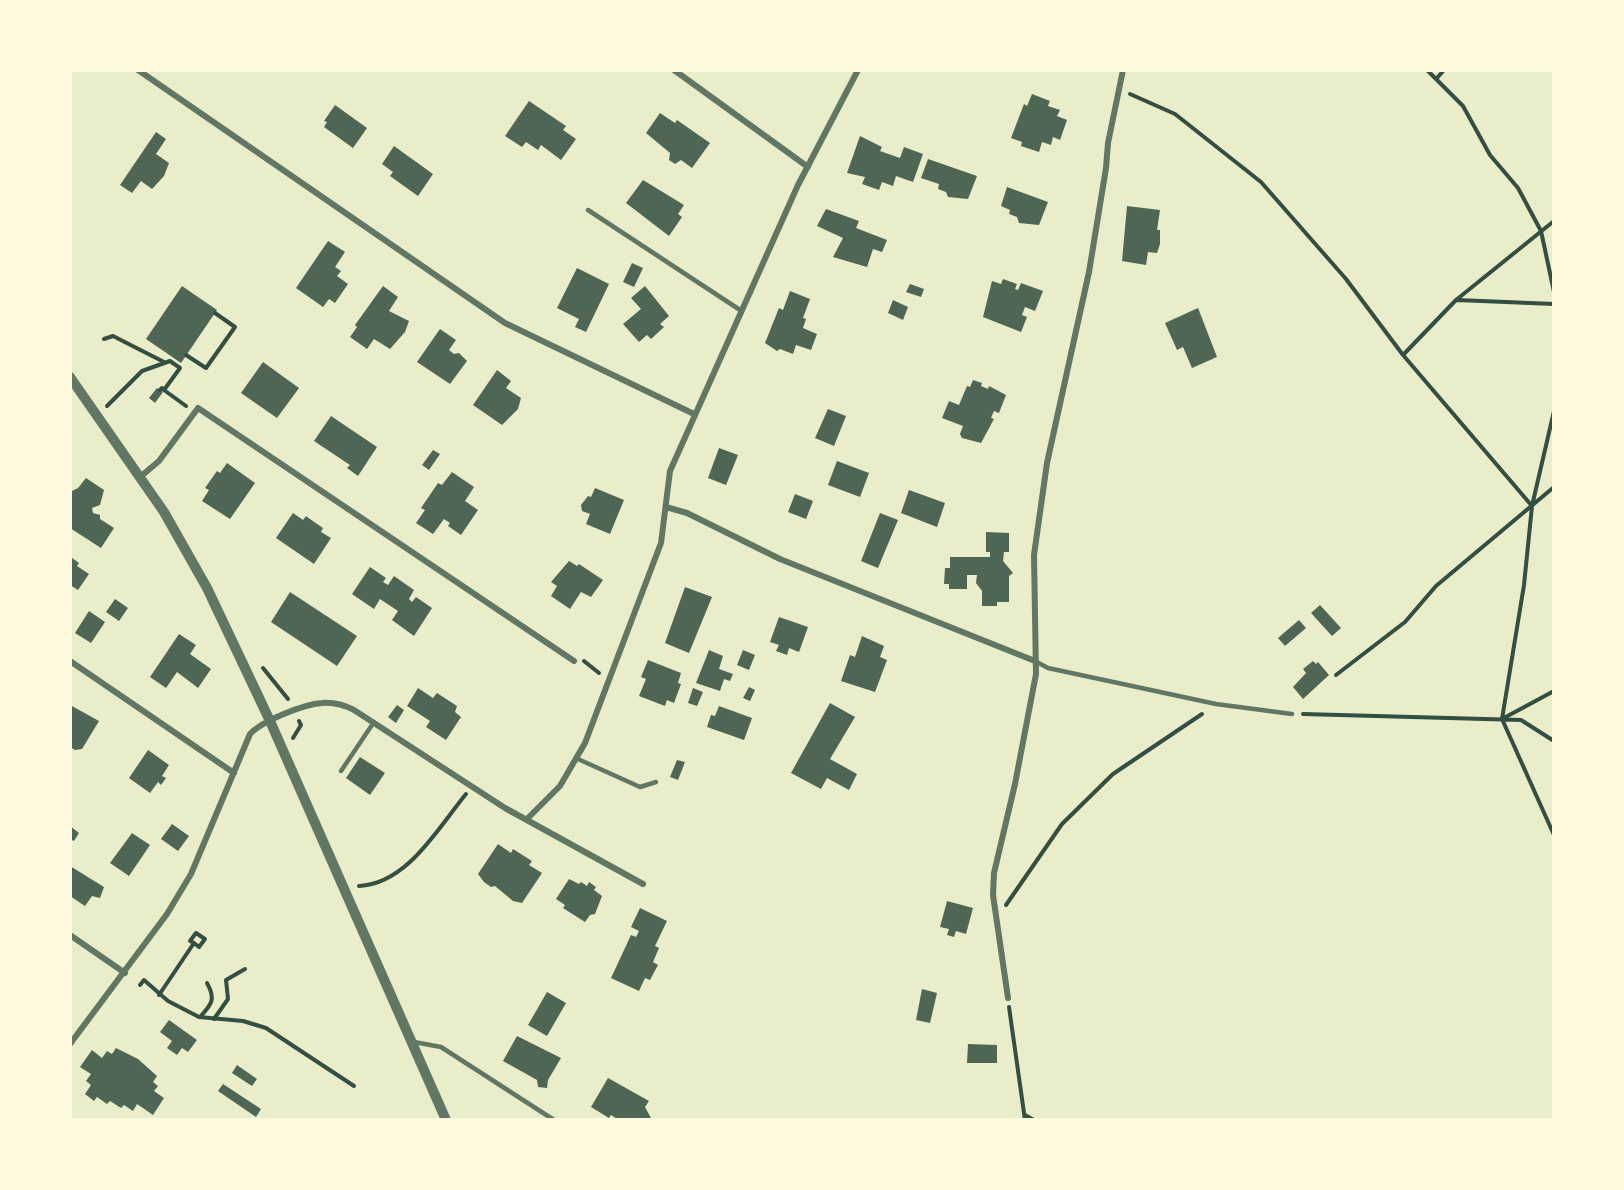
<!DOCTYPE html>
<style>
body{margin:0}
#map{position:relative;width:1624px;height:1190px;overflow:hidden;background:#e9edc9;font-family:Montserrat,sans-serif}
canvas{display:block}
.frame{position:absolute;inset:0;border:72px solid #fefae0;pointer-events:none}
</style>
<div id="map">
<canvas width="1624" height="1190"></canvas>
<div class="frame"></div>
</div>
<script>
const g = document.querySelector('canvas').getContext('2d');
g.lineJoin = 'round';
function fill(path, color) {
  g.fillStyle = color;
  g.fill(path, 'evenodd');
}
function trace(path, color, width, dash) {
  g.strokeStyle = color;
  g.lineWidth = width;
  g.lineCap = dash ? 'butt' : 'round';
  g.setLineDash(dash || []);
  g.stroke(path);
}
const building = new Path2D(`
 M 1032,94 L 1050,101 L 1048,106 L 1060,110 L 1057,116 L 1067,120 L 1060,140 L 1053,137 L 1051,145 L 1042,142 L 1039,152 L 1021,146 L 1022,142 L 1011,138 L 1024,104 L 1027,106 Z
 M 529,101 L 566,126 L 563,130 L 576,139 L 561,160 L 541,145 L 538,150 L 526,142 L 522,147 L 505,136 Z
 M 335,105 L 367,128 L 353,148 L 324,127 L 327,122 L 324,121 Z
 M 660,113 L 675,123 L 677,120 L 710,143 L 692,168 L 681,160 L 675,164 L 669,160 L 670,153 L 646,133 Z
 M 156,132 L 166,139 L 156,154 L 169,163 L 164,176 L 152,189 L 141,181 L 132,193 L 120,185 Z
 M 860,136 L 882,147 L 880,151 L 900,158 L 904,147 L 923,154 L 913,182 L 896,176 L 893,186 L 882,182 L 879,190 L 862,184 L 865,177 L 847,173 Z
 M 394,146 L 433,174 L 418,196 L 390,176 L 393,172 L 382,164 Z
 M 928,159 L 977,176 L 968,199 L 948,197 L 946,192 L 938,189 L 939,184 L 921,178 Z
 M 643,180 L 684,205 L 678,214 L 682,217 L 669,236 L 626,203 Z
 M 1007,187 L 1048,202 L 1039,225 L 1019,223 L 1017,217 L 1009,214 L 1010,210 L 1001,206 Z
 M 1127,206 L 1160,210 L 1157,230 L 1160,230 L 1160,244 L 1157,253 L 1148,252 L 1146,265 L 1122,261 Z
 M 826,209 L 859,221 L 856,228 L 887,240 L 882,252 L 873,249 L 867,267 L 833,257 L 843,238 L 817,226 Z
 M 328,241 L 345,252 L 335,267 L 341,271 L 337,276 L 348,284 L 335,303 L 329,299 L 323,307 L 296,288 Z
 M 632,263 L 643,268 L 634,287 L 623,282 Z
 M 577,268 L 609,284 L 586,332 L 575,327 L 579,319 L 557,308 Z
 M 1003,279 L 1017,284 L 1015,289 L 1018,290 L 1021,283 L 1043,291 L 1035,311 L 1025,307 L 1022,315 L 1027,317 L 1021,332 L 983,317 L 992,281 L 1001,284 Z
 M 910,284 L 924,289 L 921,297 L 906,292 Z
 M 182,286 L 217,310 L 181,363 L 146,339 Z
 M 383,286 L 398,297 L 389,311 L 409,321 L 405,332 L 390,349 L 374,339 L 367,349 L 350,337 L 357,327 L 355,325 Z
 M 645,286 L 669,316 L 660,324 L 664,327 L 651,339 L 647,335 L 639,342 L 623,324 L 641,309 L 631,298 Z
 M 790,291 L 810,299 L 803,318 L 806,319 L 803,328 L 817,334 L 811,350 L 796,345 L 793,354 L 780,349 L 777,351 L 765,343 L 779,308 L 783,310 Z
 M 893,300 L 908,307 L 903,320 L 888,313 Z
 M 1198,308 L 1217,357 L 1192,368 L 1183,347 L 1177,350 L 1165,323 Z
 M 440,329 L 456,340 L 449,350 L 454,354 L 459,353 L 467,361 L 450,384 L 417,362 Z
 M 263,362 L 299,388 L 277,418 L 241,393 Z
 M 497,370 L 511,381 L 506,388 L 521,398 L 518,409 L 502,425 L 473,405 Z
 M 973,380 L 982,383 L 981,386 L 988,389 L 989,386 L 1006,395 L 999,413 L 994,411 L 991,418 L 994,419 L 981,443 L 962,438 L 960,434 L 963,426 L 942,418 L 949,401 L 959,405 L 967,386 L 970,387 Z
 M 157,388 L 163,392 L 155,403 L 149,398 Z
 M 828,409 L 846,416 L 834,446 L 815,438 Z
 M 331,416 L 377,447 L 358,476 L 347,468 L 350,465 L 314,441 Z
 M 719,448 L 738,455 L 726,485 L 708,478 Z
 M 433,450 L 440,454 L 429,470 L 422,465 Z
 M 837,461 L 869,473 L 860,497 L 828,485 Z
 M 227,463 L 255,483 L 230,519 L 202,501 L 209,490 L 205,488 L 217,471 L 220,473 Z
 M 452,472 L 474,487 L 465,501 L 478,510 L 461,535 L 448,526 L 450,523 L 444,519 L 433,534 L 416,523 L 425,510 L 421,508 L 438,483 L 442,485 Z
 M 86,478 L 104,490 L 100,505 L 92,508 L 93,513 L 100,515 L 100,519 L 114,528 L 101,548 L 70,528 L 70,492 L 78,488 Z
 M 595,488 L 624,500 L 610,534 L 586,524 L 590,514 L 582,511 L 581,505 L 588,496 L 591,497 Z
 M 909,490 L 945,503 L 937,527 L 901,513 Z
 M 795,494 L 813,501 L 806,519 L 788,512 Z
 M 293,513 L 303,520 L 306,516 L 310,519 L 323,528 L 321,532 L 331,538 L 314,564 L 276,538 Z
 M 880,513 L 898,520 L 878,568 L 861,561 Z
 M 986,532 L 1009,533 L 1009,552 L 1004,552 L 1003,561 L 1013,573 L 1009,576 L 1009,602 L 997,602 L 997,606 L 982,606 L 982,591 L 976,583 L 977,575 L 967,575 L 967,589 L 949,589 L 949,584 L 944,584 L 945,568 L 950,568 L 950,557 L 990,557 L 990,552 L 986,552 Z
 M 72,558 L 79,563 L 77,566 L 89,574 L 78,590 L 70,585 Z
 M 569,561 L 577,566 L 579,564 L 603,580 L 591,597 L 581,592 L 570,609 L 551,596 L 557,586 L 551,582 Z
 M 370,567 L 386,578 L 383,582 L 388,585 L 394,576 L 414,590 L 409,599 L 412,602 L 416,597 L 432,608 L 414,636 L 392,620 L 398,611 L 380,599 L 374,609 L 352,594 Z
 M 685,587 L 712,597 L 689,653 L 665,643 Z
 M 290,592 L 357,636 L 337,666 L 271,622 Z
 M 115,599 L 128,608 L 119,621 L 106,612 Z
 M 1320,605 L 1341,628 L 1332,636 L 1311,613 Z
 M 89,611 L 105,622 L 91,643 L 75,633 Z
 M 779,617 L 808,627 L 799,652 L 789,648 L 787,655 L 776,651 L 779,645 L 770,642 Z
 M 1299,620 L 1306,628 L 1285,646 L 1278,638 Z
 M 179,634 L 196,645 L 190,654 L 211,669 L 198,688 L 177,672 L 166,688 L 150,677 Z
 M 862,636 L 884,646 L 880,657 L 887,660 L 875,692 L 841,681 L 850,655 L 855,657 Z
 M 709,650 L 723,656 L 719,669 L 733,674 L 730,681 L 724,679 L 720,691 L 696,683 Z
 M 743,650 L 755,655 L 749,670 L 737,665 Z
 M 648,660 L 681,673 L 678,683 L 681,684 L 674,703 L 667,700 L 665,706 L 639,696 L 646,679 L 641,677 Z
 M 1313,661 L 1316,664 L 1318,662 L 1329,675 L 1303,699 L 1293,687 L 1306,673 L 1303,669 Z
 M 749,687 L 755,690 L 750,701 L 743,698 Z
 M 418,688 L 433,698 L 437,693 L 457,706 L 455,712 L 461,717 L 446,740 L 426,727 L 430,721 L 407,706 Z
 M 693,688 L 703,692 L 697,706 L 688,703 Z
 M 830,703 L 855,717 L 830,759 L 857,774 L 849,790 L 827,778 L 821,789 L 791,773 Z
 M 70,705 L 99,721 L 82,749 L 75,750 L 70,747 Z
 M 397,705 L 404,710 L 396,723 L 388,717 Z
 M 719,706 L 752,718 L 744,740 L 707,727 L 711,715 L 715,716 Z
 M 148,750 L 169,765 L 162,776 L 166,778 L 161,785 L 158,782 L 150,793 L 129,778 Z
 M 360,757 L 385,773 L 370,795 L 346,778 Z
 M 677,760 L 685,762 L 678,780 L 670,777 Z
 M 172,824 L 189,836 L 178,851 L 161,839 Z
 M 70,826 L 79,833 L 74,841 L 70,839 Z
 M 132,833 L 150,845 L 129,876 L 110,863 Z
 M 498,844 L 511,853 L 513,849 L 532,861 L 529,865 L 542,873 L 522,903 L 513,901 L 495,886 L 491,887 L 484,882 L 478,874 Z
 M 70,866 L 104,887 L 100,898 L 92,896 L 85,906 L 70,896 Z
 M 569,879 L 579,884 L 581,882 L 587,886 L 589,882 L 596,887 L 594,890 L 602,896 L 595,914 L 590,915 L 585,922 L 563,908 L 565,905 L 556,899 Z
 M 947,901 L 973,908 L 966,934 L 956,931 L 954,937 L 947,935 L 949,929 L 940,927 Z
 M 640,908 L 667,921 L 655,946 L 659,948 L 653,962 L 658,965 L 650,980 L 645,978 L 639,991 L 611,978 L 631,935 L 636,937 L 639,931 L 631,927 Z
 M 922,989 L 937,993 L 930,1023 L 916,1020 Z
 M 547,992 L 566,1003 L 547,1036 L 528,1025 Z
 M 169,1020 L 197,1040 L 188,1052 L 182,1048 L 177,1055 L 167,1048 L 172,1041 L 160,1032 Z
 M 517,1036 L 561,1058 L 548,1080 L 547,1088 L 538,1087 L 537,1080 L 503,1061 Z
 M 968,1044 L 997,1045 L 997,1063 L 967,1063 Z
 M 116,1048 L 138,1059 L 157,1076 L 153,1082 L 158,1086 L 154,1091 L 164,1098 L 153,1115 L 137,1104 L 133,1111 L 124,1105 L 121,1108 L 110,1101 L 107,1104 L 97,1097 L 94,1101 L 85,1094 L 91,1085 L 86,1081 L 91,1074 L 80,1067 L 92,1050 L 102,1058 L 107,1051 L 112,1054 Z
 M 237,1065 L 257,1079 L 252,1086 L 232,1073 Z
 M 608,1078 L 649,1101 L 645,1107 L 652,1120 L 619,1120 L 611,1115 L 609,1118 L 591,1107 Z
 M 223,1084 L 261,1109 L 256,1117 L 218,1091 Z`);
const path = new Path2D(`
 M 1427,70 L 1463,106 L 1490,155 L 1518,188 L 1541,231 L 1554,292
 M 1437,78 L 1444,70
 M 1130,94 L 1175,114 L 1261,182 L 1346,279 L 1403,355 L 1532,506
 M 1457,300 L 1554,304
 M 104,339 L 113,336 L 164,362
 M 186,355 L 206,368 L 235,327 L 215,313
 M 1403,355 L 1456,300 L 1554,221
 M 160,390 L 162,388 L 164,390
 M 107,406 L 142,371 L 170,361 L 180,368 L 164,390 L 186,406
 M 1554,411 L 1532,506 L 1524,585 L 1502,719 L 1554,835
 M 584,661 L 599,673
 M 263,668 L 288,699
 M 1336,675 L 1405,622 L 1436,586 L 1554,487
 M 1303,714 L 1521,720 L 1554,741
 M 1502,719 L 1554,691
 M 293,738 L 301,725 L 299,721
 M 359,886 C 407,884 438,828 466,794
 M 1006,905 L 1062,824 L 1113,774 L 1202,714
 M 140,985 L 144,980 L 168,1001 L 199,1017 L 243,1021 L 266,1028 L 354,1086
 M 159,995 L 194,943 L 199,947 L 205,939 L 196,933 L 190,941 L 194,943
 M 1009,1007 L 1025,1120
 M 200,1017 C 212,1004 216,999 207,983
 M 214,1019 L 228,999 L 226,980 L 245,969
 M 1025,1115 L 1034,1120`);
const service = new Path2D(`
 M 588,210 L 740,310
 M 1035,661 L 1048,668 L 1216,704 L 1292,714
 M 578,759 L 640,787 L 656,782
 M 341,771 L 374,722
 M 414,1042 L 441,1047 L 554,1120`);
const minor = new Path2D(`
 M 138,70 L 505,323 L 694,414
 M 674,70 L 808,167
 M 140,477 L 159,461 L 198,408 L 574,661
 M 666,507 L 687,513 L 780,559 L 1035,661
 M 70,661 L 234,773
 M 527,819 L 560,786 L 585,743 L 661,543 L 670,471 L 798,185 L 858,70
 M 70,935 L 125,973
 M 1008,998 L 993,895 L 994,873 L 1015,784 L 1036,674 L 1034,555 L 1047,463 L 1089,272 L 1106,168 L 1108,143 L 1123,70
 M 70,1044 L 167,914 L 191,874 L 250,734 C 262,721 304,704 322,703 C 334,702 344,705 354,710 L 505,808 L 643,884`);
const tertiary = new Path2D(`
 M 70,377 L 164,512 L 207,588 L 270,721 L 446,1120`);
fill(building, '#4f6655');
trace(path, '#344e41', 4);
trace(service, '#617663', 4.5);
trace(minor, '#617663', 6);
trace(tertiary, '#617663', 10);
</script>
